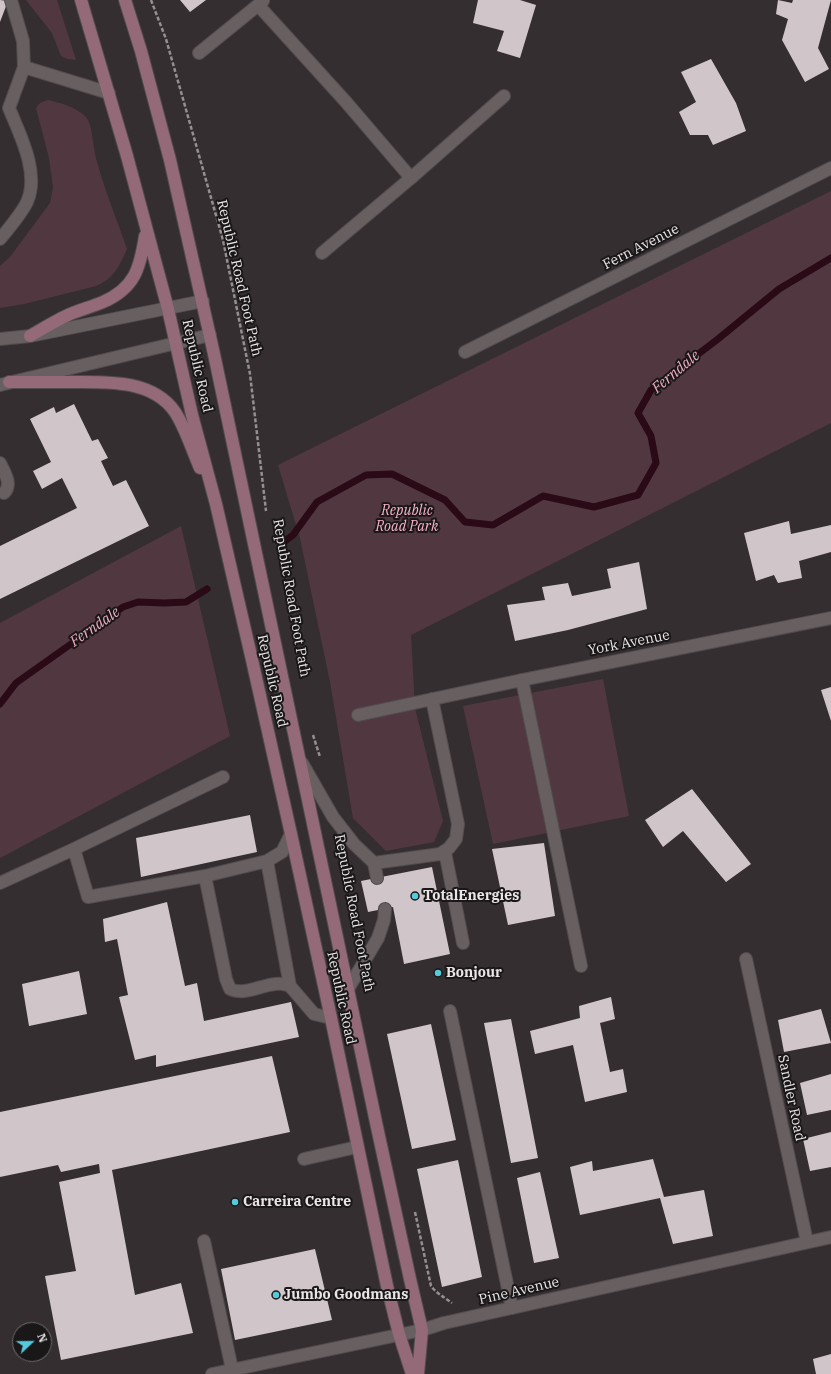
<!DOCTYPE html>
<style>
body{margin:0}
#map{position:relative;width:831px;height:1374px;overflow:hidden;background:#352e30;font-family:"IBM Plex Serif",serif}
canvas{display:block}
.north{position:absolute;left:12px;top:1322px;width:40px;height:40px;box-sizing:border-box;background:#1a1718;border:1px solid #6d696a;border-radius:50%;rotate:68deg;font-size:11px;font-weight:700;line-height:16px;text-align:center;color:#eae5e6}
.north::after{content:'';display:block;margin:auto;width:14px;height:18px;background:#54cadd;clip-path:polygon(50% 0,100% 100%,50% 72%,0 100%)}
</style>
<div id="map">
<canvas width="831" height="1374"></canvas>
<div class="north">N</div>
</div>
<script>
const g = document.querySelector('canvas').getContext('2d');
g.lineJoin = 'round';
function fill(path, color) {
  g.fillStyle = color;
  g.fill(path, 'evenodd');
}
function trace(path, color, width, dash) {
  g.strokeStyle = color;
  g.lineWidth = width;
  g.lineCap = dash ? 'butt' : 'round';
  g.setLineDash(dash || []);
  g.stroke(path);
}
function write(font, color, halo, rows, align = 'center') {
  g.font = font + ' "IBM Plex Serif",serif';
  g.lineWidth = 4;
  g.setLineDash([]);
  g.textBaseline = 'middle';
  g.strokeStyle = halo;
  g.fillStyle = color;
  for (const [text, x, y, turn = 0] of rows) {
    g.save();
    g.translate(x, y);
    g.rotate((+turn || 0) * Math.PI / 180);
    g.textAlign = isNaN(turn) ? turn : align;
    if (halo) g.strokeText(text, 0, 0);
    g.fillText(text, 0, 0);
    g.restore();
  }
}
const green = new Path2D(`
 M 26,0 L 57,0 L 76,60 L 68,59 L 61,56 L 52,33 Z
 M 48,100 C 61,103 80,108 88,120 C 92,127 94,152 97,162 C 105,191 117,220 127,249 C 119,267 114,278 96,286 L 24,304 L 0,308 L 0,266 L 10,257 L 50,203 L 53,187 L 49,158 L 36,108 L 40,103 Z
 M 831,191 L 831,423 L 411,635 L 415,708 L 443,821 L 434,842 L 386,851 L 353,818 L 330,682 L 300,538 L 278,465 Z
 M 181,526 L 230,736 L 0,858 L 0,623 Z
 M 603,679 L 629,816 L 493,844 L 463,706 Z`);
const stream = new Path2D(`
 M 285,541 L 293,535 L 317,502 L 366,475 L 392,474 L 445,500 L 465,522 L 493,525 L 543,496 L 594,507 L 638,495 L 656,463 L 651,436 L 638,413 L 651,390 L 718,339 L 779,289 L 831,258
 M 0,704 L 16,683 L 123,607 L 138,602 L 164,603 L 186,602 L 207,589`);
const building = new Path2D(`
 M 0,0 L 8,1 L 0,22 Z
 M 180,0 L 206,0 L 190,12 Z
 M 478,0 L 520,0 L 536,5 L 520,58 L 497,51 L 504,31 L 473,23 Z
 M 778,0 L 792,3 L 793,0 L 831,0 L 818,48 L 829,69 L 805,82 L 782,40 L 788,19 L 776,14 Z
 M 711,59 L 736,103 L 746,131 L 713,145 L 708,135 L 690,135 L 679,112 L 696,102 L 681,72 Z
 M 74,404 L 92,441 L 98,439 L 108,458 L 101,461 L 113,486 L 126,480 L 149,526 L 0,599 L 0,546 L 77,508 L 62,478 L 42,489 L 33,471 L 51,462 L 30,419 L 54,407 L 56,413 Z
 M 789,521 L 791,534 L 831,525 L 831,552 L 799,561 L 802,578 L 778,583 L 774,575 L 756,581 L 744,533 Z
 M 639,562 L 647,609 L 568,630 L 515,641 L 507,605 L 545,600 L 542,587 L 568,583 L 572,596 L 611,588 L 607,569 Z
 M 831,687 L 831,721 L 821,690 Z
 M 692,789 L 751,864 L 726,882 L 683,831 L 663,847 L 645,820 Z
 M 250,815 L 257,852 L 141,877 L 136,838 Z
 M 544,843 L 555,916 L 508,925 L 492,849 Z
 M 432,867 L 450,954 L 404,964 L 393,907 L 368,912 L 361,881 Z
 M 167,902 L 185,986 L 197,983 L 204,1021 L 291,1002 L 299,1037 L 156,1067 L 156,1055 L 135,1060 L 119,997 L 128,995 L 117,939 L 105,942 L 103,919 Z
 M 79,971 L 87,1014 L 29,1026 L 22,984 Z
 M 611,997 L 615,1019 L 600,1023 L 610,1072 L 623,1069 L 627,1092 L 585,1102 L 573,1045 L 535,1054 L 530,1031 L 580,1018 L 579,1006 Z
 M 821,1009 L 831,1043 L 784,1052 L 778,1020 Z
 M 511,1019 L 538,1158 L 511,1163 L 484,1023 Z
 M 431,1024 L 456,1140 L 412,1149 L 387,1034 Z
 M 272,1056 L 290,1132 L 112,1170 L 135,1295 L 181,1283 L 193,1333 L 61,1360 L 45,1276 L 76,1271 L 59,1182 L 100,1173 L 99,1164 L 61,1172 L 58,1165 L 0,1177 L 0,1112 Z
 M 831,1074 L 831,1110 L 807,1115 L 800,1083 Z
 M 831,1132 L 831,1167 L 810,1171 L 803,1139 Z
 M 653,1159 L 664,1197 L 704,1190 L 713,1236 L 673,1244 L 660,1198 L 580,1215 L 570,1167 L 592,1161 L 593,1171 Z
 M 458,1160 L 482,1277 L 442,1287 L 417,1169 Z
 M 540,1172 L 559,1258 L 534,1263 L 517,1178 Z
 M 315,1249 L 332,1320 L 235,1340 L 221,1269 Z
 M 831,1354 L 831,1374 L 816,1374 L 813,1359 Z`);
const path = new Path2D(`
 M 151,0 L 166,39 L 223,240 L 250,374 L 266,511
 M 313,735 L 320,757
 M 415,1212 L 431,1286 C 436,1293 444,1297 452,1303`);
const lane = new Path2D(`
 M 24,67 L 109,93
 M 0,239 C 7,231 23,211 27,202 C 40,173 20,135 9,108 L 24,67 L 23,41 L 11,0
 M 0,339 L 30,336 L 203,301
 M 0,385 L 210,335
 M 0,463 C 4,472 13,484 4,493
 M 522,680 L 581,966
 M 302,763 L 333,817 L 354,844 L 374,863 L 377,878
 M 223,777 L 74,849 L 88,897 L 205,876 L 267,861 L 282,852 L 291,834
 M 445,852 L 463,943
 M 267,861 L 290,986
 M 374,863 L 440,854 L 449,848 L 456,839 L 458,824 L 432,699
 M 205,876 L 226,979 L 230,989 C 248,998 271,977 290,986 L 314,1014 L 331,1018
 M 0,883 L 74,849
 M 746,959 L 807,1242
 M 348,989 L 378,938 L 384,920 L 385,909
 M 450,1011 L 512,1308
 M 304,1159 L 357,1147
 M 204,1241 L 232,1369`);
const street = new Path2D(`
 M 258,5 L 346,102 L 411,178
 M 199,53 L 263,1
 M 322,253 L 411,178 L 504,96
 M 465,352 L 831,168
 M 358,715 L 522,680 L 831,618
 M 212,1374 L 422,1330 L 444,1323 L 831,1237`);
const secondary = new Path2D(`
 M 81,0 L 127,156 L 168,309 L 192,415 L 216,504 L 252,660 L 291,834 L 331,1018 L 387,1286 L 399,1334 L 412,1374
 M 125,0 L 141,51 L 170,160 L 214,354 L 377,1127 L 410,1279 L 422,1330 L 418,1374
 M 30,336 C 42,329 55,321 68,315 C 79,310 91,307 103,302 C 135,288 140,268 145,236
 M 9,382 C 29,382 50,382 70,382 C 106,382 152,379 175,412 C 186,429 192,450 200,468`);
const markers = [
 [415,896,4,"#54cadd"],
 [438,973,4,"#54cadd"],
 [235,1202,4,"#54cadd"],
 [276,1295,4,"#54cadd"]
];
const streetNames = [
 ["Fern Avenue",641,247,-27],
 ["Republic Road Foot Path",239,278,77],
 ["Republic Road",197,366,77],
 ["Republic Road Foot Path",291,598,80],
 ["York Avenue",629,643,-11],
 ["Republic Road",272,681,77],
 ["Republic Road Foot Path",354,913,79],
 ["Republic Road",341,998,78],
 ["Sandler Road",791,1098,78],
 ["Pine Avenue",519,1291,-13]
];
const parkNames = [
 ["Republic",407,511],
 ["Road Park",407,527]
];
const poiNames = [
 ["TotalEnergies",423,896],
 ["Bonjour",446,973],
 ["Carreira Centre",243,1202],
 ["Jumbo Goodmans",284,1295]
];
const waterNames = [
 ["Ferndale",676,372,-40],
 ["Ferndale",95,627,-35]
];
fill(green, '#513840');
trace(stream, '#2a0a16', 7);
fill(building, '#d0c6c9');
trace(lane, '#524c4e', 14);
trace(street, '#524c4e', 14);
trace(secondary, '#524c4e', 14);
trace(path, '#958f90', 2.5, [4, 2]);
trace(lane, '#685f61', 12);
trace(street, '#685f61', 12);
trace(secondary, '#946a78', 12);
for (const [x, y, r, color] of markers) {
  const dot = new Path2D();
  dot.arc(x, y, r, 0, 2 * Math.PI);
  g.fillStyle = color;
  g.fill(dot);
  trace(dot, '#1a1718', 1.5);
}
write('14px', '#eae5e6', '#1a1718', streetNames);
write('italic 14px', '#fab5c9', '#1a1718', parkNames);
write('bold 14px', '#eae5e6', '#1a1718', poiNames, 'left');
write('italic 15px', '#f2adc1', '#1a1718', waterNames);
</script>
